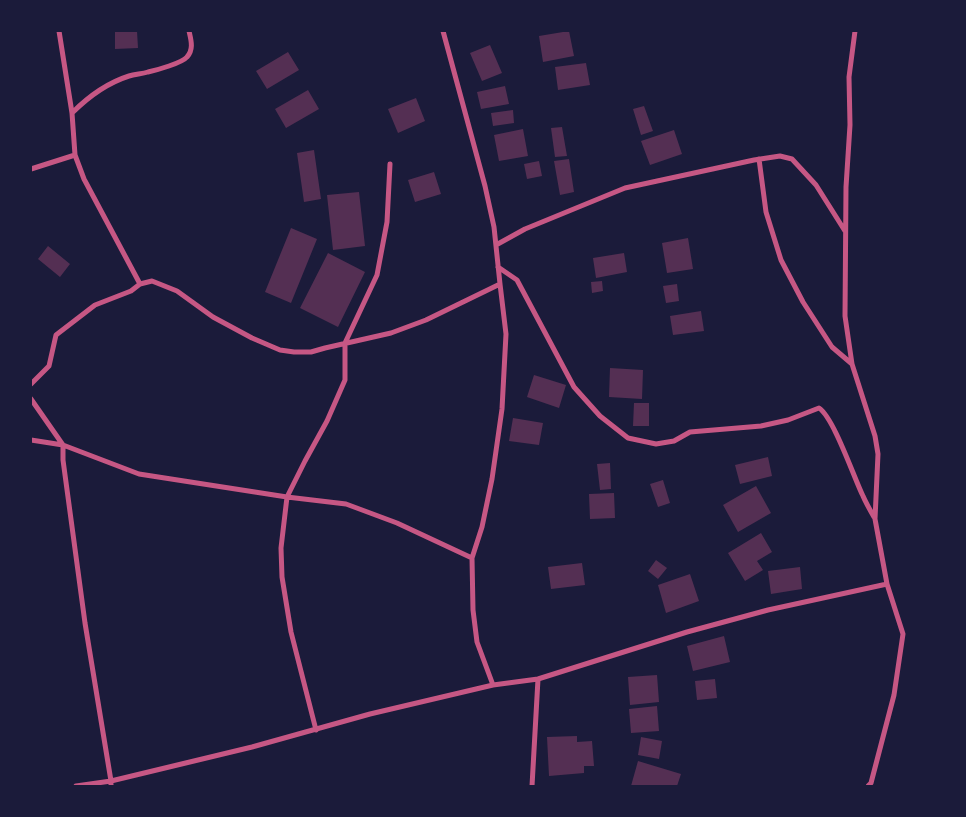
<!DOCTYPE html>
<style>
body{margin:0}
#map{position:relative;width:966px;height:817px;overflow:hidden;background:#1b1b3a;font-family:"Alegreya Sans",sans-serif}
canvas{display:block}
.frame{position:absolute;inset:0;border:32px solid #1b1b3a;pointer-events:none}
</style>
<div id="map">
<canvas width="966" height="817"></canvas>
<div class="frame"></div>
</div>
<script>
const g = document.querySelector('canvas').getContext('2d');
g.lineJoin = 'round';
function fill(path, color) {
  g.fillStyle = color;
  g.fill(path, 'evenodd');
}
function trace(path, color, width, dash) {
  g.strokeStyle = color;
  g.lineWidth = width;
  g.lineCap = dash ? 'butt' : 'round';
  g.setLineDash(dash || []);
  g.stroke(path);
}
const building = new Path2D(`
 M 115,31 L 137,31 L 138,48 L 115,49 Z
 M 569,31 L 574,56 L 543,62 L 539,36 Z
 M 490,45 L 502,73 L 482,81 L 470,53 Z
 M 288,52 L 299,70 L 267,89 L 256,71 Z
 M 586,63 L 590,85 L 558,90 L 555,67 Z
 M 505,86 L 509,104 L 481,109 L 477,92 Z
 M 308,90 L 319,109 L 286,128 L 275,109 Z
 M 416,98 L 425,121 L 398,133 L 388,109 Z
 M 644,106 L 653,131 L 641,135 L 633,109 Z
 M 513,110 L 514,123 L 493,126 L 491,113 Z
 M 562,127 L 567,156 L 555,157 L 551,128 Z
 M 523,129 L 528,156 L 499,161 L 494,135 Z
 M 674,130 L 682,154 L 650,165 L 641,141 Z
 M 314,150 L 321,199 L 304,202 L 297,153 Z
 M 569,159 L 574,192 L 560,195 L 554,161 Z
 M 539,161 L 542,176 L 527,179 L 524,164 Z
 M 434,172 L 441,194 L 415,202 L 408,180 Z
 M 359,192 L 365,246 L 333,250 L 327,195 Z
 M 291,228 L 317,239 L 291,303 L 265,292 Z
 M 688,238 L 693,269 L 667,273 L 662,243 Z
 M 48,246 L 70,264 L 60,277 L 38,259 Z
 M 328,253 L 365,272 L 338,327 L 300,308 Z
 M 624,253 L 627,272 L 596,278 L 593,258 Z
 M 602,281 L 603,291 L 592,293 L 591,282 Z
 M 677,284 L 679,301 L 666,303 L 663,286 Z
 M 701,311 L 704,331 L 673,335 L 670,316 Z
 M 610,368 L 643,370 L 642,399 L 609,397 Z
 M 534,375 L 566,385 L 559,408 L 527,397 Z
 M 634,403 L 649,403 L 649,426 L 633,426 Z
 M 513,418 L 543,423 L 539,445 L 509,441 Z
 M 768,457 L 772,476 L 740,484 L 735,465 Z
 M 610,463 L 611,489 L 600,490 L 597,464 Z
 M 663,480 L 670,503 L 658,507 L 650,484 Z
 M 756,486 L 771,513 L 738,532 L 723,505 Z
 M 614,493 L 615,518 L 590,519 L 589,494 Z
 M 761,533 L 772,552 L 757,561 L 763,570 L 745,581 L 728,553 Z
 M 656,560 L 667,568 L 658,579 L 648,571 Z
 M 582,563 L 585,585 L 551,589 L 548,567 Z
 M 800,567 L 802,589 L 771,594 L 768,571 Z
 M 690,574 L 699,601 L 666,613 L 658,585 Z
 M 724,636 L 730,662 L 693,671 L 687,646 Z
 M 657,675 L 659,702 L 630,705 L 628,677 Z
 M 715,679 L 717,698 L 697,700 L 695,681 Z
 M 657,706 L 659,731 L 631,733 L 629,709 Z
 M 577,736 L 577,742 L 592,741 L 594,766 L 584,766 L 584,773 L 549,776 L 547,737 Z
 M 641,737 L 662,741 L 659,759 L 638,755 Z
 M 638,761 L 681,774 L 677,786 L 631,786 Z`);
const minor = new Path2D(`
 M 59,31 L 72,113 L 75,155 L 84,179 L 140,284
 M 443,31 L 485,186 L 494,227 L 500,284 L 506,334 L 502,409 L 492,479 L 482,527 L 472,558 L 473,610 L 477,642 L 493,685
 M 855,31 L 849,77 L 850,125 L 846,187 L 845,316 L 852,364 L 875,436 L 878,454 L 875,519 L 887,584 L 903,634 L 894,695 L 871,783 L 868,786
 M 72,113 C 88,97 107,83 129,76 C 135,74 142,74 148,72 C 157,70 182,63 187,57 C 194,49 191,40 189,31
 M 759,159 L 766,212 L 781,260 L 803,302 L 832,347 L 852,364
 M 31,169 L 75,155
 M 496,245 L 525,229 L 625,188 L 754,160 L 780,156 L 792,159 L 816,185 L 845,231
 M 498,267 L 517,280 L 574,387 L 600,416 L 628,438 L 656,444 L 674,441 L 690,432 L 761,426 L 788,420 L 819,408 C 834,418 854,478 863,496 C 866,503 870,510 874,517
 M 31,384 L 49,366 L 56,335 L 95,305 L 131,291 L 140,284 L 152,281 L 177,291 L 213,317 L 252,338 L 280,350 L 294,352 L 311,352 L 325,348 L 391,333 L 426,320 L 500,284
 M 31,399 L 63,445 L 63,460 L 85,623 L 111,781 L 111,786
 M 31,440 L 63,445 L 139,474 L 287,497 L 346,504 L 397,523 L 472,558
 M 316,730 L 291,632 L 282,577 L 281,548 L 287,497 L 305,461 L 327,421 L 345,380 L 345,343 L 377,275 L 387,222 L 390,164
 M 76,786 L 111,781 L 252,747 L 370,714 L 493,685 L 538,679 L 687,632 L 768,610 L 887,584
 M 532,786 L 538,679`);
fill(building, '#542f53');
trace(minor, '#c65784', 5);
</script>
